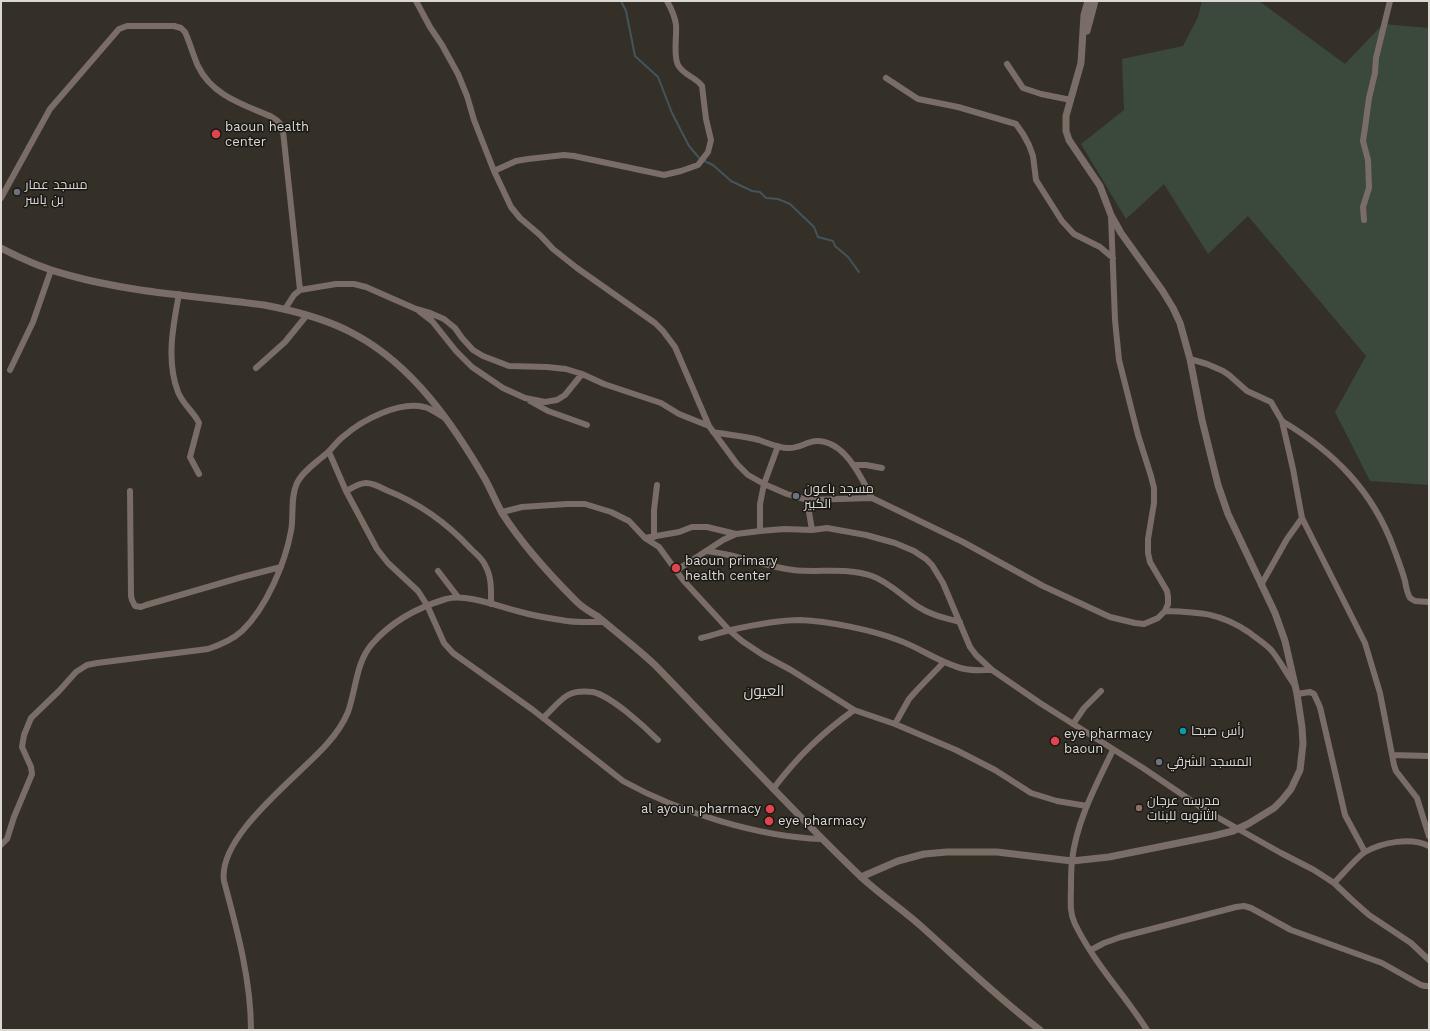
<!DOCTYPE html>
<meta charset="utf-8">
<style>
body{margin:0}
#map{position:relative;width:1430px;height:1031px;overflow:hidden;background:#353027;font-family:"Work Sans",sans-serif}
canvas{display:block}
.frame{position:absolute;inset:0;border:2px solid #dbd8d3;pointer-events:none}
</style>
<div id="map">
<canvas width="1430" height="1031"></canvas>
<div class="frame"></div>
</div>
<script>
const g = document.querySelector('canvas').getContext('2d');
g.lineJoin = 'round';
function fill(path, color) {
  g.fillStyle = color;
  g.fill(path, 'evenodd');
}
function trace(path, color, width, dash) {
  g.strokeStyle = color;
  g.lineWidth = width;
  g.lineCap = dash ? 'butt' : 'round';
  g.setLineDash(dash || []);
  g.stroke(path);
}
function write(font, color, halo, rows, align = 'center') {
  g.font = font + ' "Work Sans",Cairo,sans-serif';
  g.lineWidth = 3;
  g.setLineDash([]);
  g.textBaseline = 'middle';
  g.strokeStyle = halo;
  g.fillStyle = color;
  for (const [text, x, y, turn = 0] of rows) {
    g.save();
    g.translate(x, y);
    g.rotate((+turn || 0) * Math.PI / 180);
    g.textAlign = isNaN(turn) ? turn : align;
    if (halo) g.strokeText(text, 0, 0);
    g.fillText(text, 0, 0);
    g.restore();
  }
}
const green = new Path2D(`
 M 1202,1 L 1259,1 L 1345,64 L 1383,24 L 1429,28 L 1429,485 L 1370,481 L 1335,412 L 1366,356 L 1248,216 L 1208,254 L 1164,184 L 1126,219 L 1081,144 L 1124,110 L 1122,59 L 1183,46 L 1198,17 Z`);
const stream = new Path2D(`
 M 621,1 L 626,11 L 635,56 L 658,77 L 672,113 L 689,146 L 700,159 L 713,165 L 731,181 L 752,191 L 760,192 L 766,198 L 778,199 L 790,204 L 814,227 L 818,237 L 833,241 L 835,246 L 848,257 L 859,272`);
const minor = new Path2D(`
 M 416,1 L 430,27 L 442,45 L 458,74 L 467,96 L 474,120 L 494,171 L 511,207 L 520,218 L 540,235 L 553,249 L 577,268 L 655,323 L 663,331 L 675,347 L 709,426 L 737,464 L 748,475 L 764,484 L 787,494 L 807,500
 M 1007,64 L 1023,88 L 1041,94 L 1071,100
 M 886,78 L 918,99 L 958,107 L 1016,124 L 1023,134 L 1029,145 L 1033,156 L 1036,180 L 1062,221 L 1074,234 L 1100,247 L 1113,258
 M 494,171 L 516,161 L 528,159 L 564,155 L 574,156 L 664,175 L 681,171 L 698,165 L 708,152 L 711,140 L 706,119 L 702,86 C 696,77 683,75 678,65 C 673,55 677,36 676,25 C 675,16 671,8 667,1
 M 1,198 L 50,109 L 119,29 L 127,26 L 174,26 L 181,28 L 185,32 C 190,43 193,55 198,66 C 212,96 245,105 272,117 C 279,121 281,124 283,131 L 300,290
 M 1364,220 L 1363,207 L 1369,188 L 1368,160 L 1363,141 L 1365,128 L 1369,98 L 1375,73 L 1376,58 L 1390,1
 M 179,294 C 173,326 166,361 178,392 C 183,405 195,413 199,423 L 190,457 L 199,474
 M 285,309 L 294,295 L 300,290 L 336,284 L 354,284 L 366,287 L 416,309 L 430,313 L 444,319 L 455,328 L 462,338 L 473,350 L 483,356 L 509,366 L 547,367 L 566,369 L 582,374 L 604,384 L 661,403 L 679,414 L 709,426
 M 419,311 L 432,321 L 456,351 L 472,367 L 503,388 L 525,398 L 545,402 L 557,400 L 565,395 L 582,374
 M 1190,359 L 1207,364 L 1223,371 L 1229,375 L 1247,391 L 1271,402 L 1282,421 L 1293,469 L 1302,518 L 1365,643 L 1380,693 L 1394,765 L 1396,771 L 1417,798 L 1429,836
 M 256,368 L 285,342 L 307,315
 M 10,370 L 33,322 L 51,270
 M 530,401 L 548,411 L 587,425
 M 1282,421 C 1334,452 1373,491 1394,549 C 1398,560 1402,570 1405,581 C 1406,587 1407,593 1410,598 L 1415,601 L 1429,602
 M 713,432 C 728,435 744,436 759,440 C 768,443 778,448 788,448 C 799,449 807,441 817,441 C 845,441 861,477 872,498
 M 329,452 L 346,491 L 377,549 L 388,563 L 418,591 L 427,605 L 444,643 L 453,653 L 533,710 L 623,781 C 679,812 758,837 822,839
 M 853,465 L 866,465 L 882,468
 M 130,491 L 131,596 L 132,600 L 135,606 L 141,607 L 146,605 L 242,577 L 281,567
 M 346,491 C 352,488 359,483 366,483 C 373,483 380,487 386,490 C 419,503 447,523 471,549 C 476,554 482,558 485,565 C 492,577 491,591 491,604
 M 502,512 L 522,507 L 567,504 L 585,504 L 611,512 L 629,521 L 645,538 L 659,547 L 683,580 L 729,630 L 742,641 L 763,655 L 791,670 L 854,710 L 895,724 L 956,750 L 995,770 L 1031,793 L 1057,801 L 1087,806
 M 812,530 L 807,500 L 872,498 L 963,542 L 1043,586 L 1110,617 L 1135,623 L 1144,624 L 1158,618 L 1165,611 L 1168,604 L 1168,597 L 1167,591 L 1150,562 L 1148,553 L 1148,539 L 1154,503 L 1154,488 L 1151,476 L 1138,435 L 1119,360 L 1115,320 L 1111,216
 M 760,531 L 760,504 L 764,484 L 778,446
 M 654,537 L 654,510 L 657,485
 M 645,538 L 679,532 L 692,527 L 707,527 L 736,534 L 760,531 L 784,529 L 812,530 L 827,528 L 866,535 L 895,543 L 914,551 L 926,559 L 932,565 L 943,583 L 970,647 L 976,655 L 992,670 L 1040,703 L 1143,768 L 1208,812 L 1281,853 L 1314,870 L 1334,883 L 1352,900 L 1369,915 L 1411,943 L 1429,960
 M 706,551 C 736,554 763,566 793,570 C 819,573 847,567 872,576 C 889,582 902,596 917,606 C 930,615 945,618 960,622
 M 677,570 L 723,540 L 736,534
 M 438,571 L 458,597
 M 1261,585 L 1287,539 L 1302,518
 M 1165,611 C 1200,612 1221,613 1250,633 C 1257,639 1266,644 1272,651 C 1280,661 1286,673 1294,684
 M 701,638 C 711,636 721,632 731,630 C 753,625 777,620 800,620 C 828,621 872,630 898,640 C 921,648 941,664 965,669 C 974,671 983,670 992,670
 M 1297,694 L 1310,692 L 1314,694 L 1320,707 L 1345,815 L 1365,852
 M 543,718 C 551,711 559,700 568,695 C 575,691 585,691 593,692 C 611,696 644,726 658,740
 M 895,724 L 909,699 L 917,690 L 944,662
 M 1073,724 L 1084,708 L 1101,691
 M 1113,750 C 1096,785 1076,822 1072,861 C 1071,869 1071,877 1071,885 C 1071,899 1069,912 1075,924 C 1094,963 1124,994 1147,1030
 M 1392,755 L 1429,756
 M 773,789 C 798,756 821,734 854,710
 M 1,845 L 7,839 L 14,817 L 32,774 L 31,767 L 22,747 L 24,735 L 31,718 L 59,691 L 76,672 L 87,665 L 97,663 L 208,649 C 220,645 232,640 242,631 C 266,608 285,564 291,531 C 294,516 290,498 297,483 C 303,471 317,462 327,453 C 333,448 337,441 344,436 C 362,420 399,401 424,407 C 431,408 439,415 445,418
 M 1334,883 C 1341,876 1358,856 1365,852 C 1383,842 1411,837 1429,846
 M 1091,950 L 1104,943 L 1121,937 L 1236,907 L 1244,906 L 1251,908 L 1291,930 L 1382,963 L 1421,985 L 1425,986 L 1429,986
 M 251,1030 C 251,980 237,929 224,881 C 217,836 299,776 327,744 C 336,734 343,724 348,712 C 356,690 356,662 372,644 C 391,622 419,607 446,599 C 464,593 498,606 517,611 C 531,615 547,618 561,620 C 575,623 590,622 604,622`);
const tertiary = new Path2D(`
 M 1087,31 L 1095,1
 M 1,248 C 22,259 45,269 68,275 C 132,293 199,296 264,305 C 296,311 328,319 356,335 C 413,366 453,424 485,479 C 491,490 496,502 502,513 C 522,544 549,574 575,600 C 581,607 589,611 597,616 C 616,632 637,648 655,665 C 723,735 788,807 859,875 C 879,894 902,909 922,927 C 961,962 998,998 1040,1030
 M 861,877 L 898,861 L 924,854 L 947,852 L 997,852 L 1072,861 L 1109,857 L 1213,836 L 1233,831 L 1248,824 L 1274,808 L 1282,800 L 1291,789 L 1300,770 L 1303,744 L 1302,727 L 1297,694 L 1285,641 L 1275,613 L 1228,514 L 1218,485 L 1202,420 L 1190,359 L 1180,323 L 1173,308 L 1162,290 L 1121,233 L 1111,215 L 1100,186 L 1069,140 L 1066,131 L 1066,116 L 1081,63 L 1084,15 L 1088,1`);
const markers = [
 [216,134,5,"#e0444e"],
 [17,192,4,"#6b7280"],
 [796,496,4,"#6b7280"],
 [676,568,5,"#e0444e"],
 [1183,731,4,"#0f9aa8"],
 [1055,741,5,"#e0444e"],
 [1159,762,4,"#6b7280"],
 [1139,808,4,"#8d6e63"],
 [770,809,5,"#e0444e"],
 [769,821,5,"#e0444e"]
];
const poiNames = [
 ["baoun health",225,127],
 ["center",225,142],
 ["مسجد عمار",25,185],
 ["بن ياسر",25,200],
 ["مسجد باعون",804,489],
 ["الكبير",804,504],
 ["baoun primary",685,561],
 ["health center",685,576],
 ["رأس صبحا",1191,731],
 ["eye pharmacy",1064,734],
 ["baoun",1064,749],
 ["المسجد الشرقي",1167,762],
 ["مدرسه عرجان",1147,801],
 ["الثانويه للبنات",1147,816],
 ["al ayoun pharmacy",761,809,"right"],
 ["eye pharmacy",778,821]
];
const quarterNames = [
 ["العيون",764,692]
];
fill(green, '#3b483c');
trace(stream, '#44545c', 2);
trace(minor, '#7a6d67', 6);
trace(tertiary, '#7a6d67', 7);
for (const [x, y, r, color] of markers) {
  const dot = new Path2D();
  dot.arc(x, y, r, 0, 2 * Math.PI);
  g.fillStyle = color;
  g.fill(dot);
  trace(dot, '#1a1814', 1.5);
}
write('13px', '#dbd8d3', '#1a1814', poiNames, 'left');
write('15px', '#dbd8d3', '#1a1814', quarterNames);
</script>
